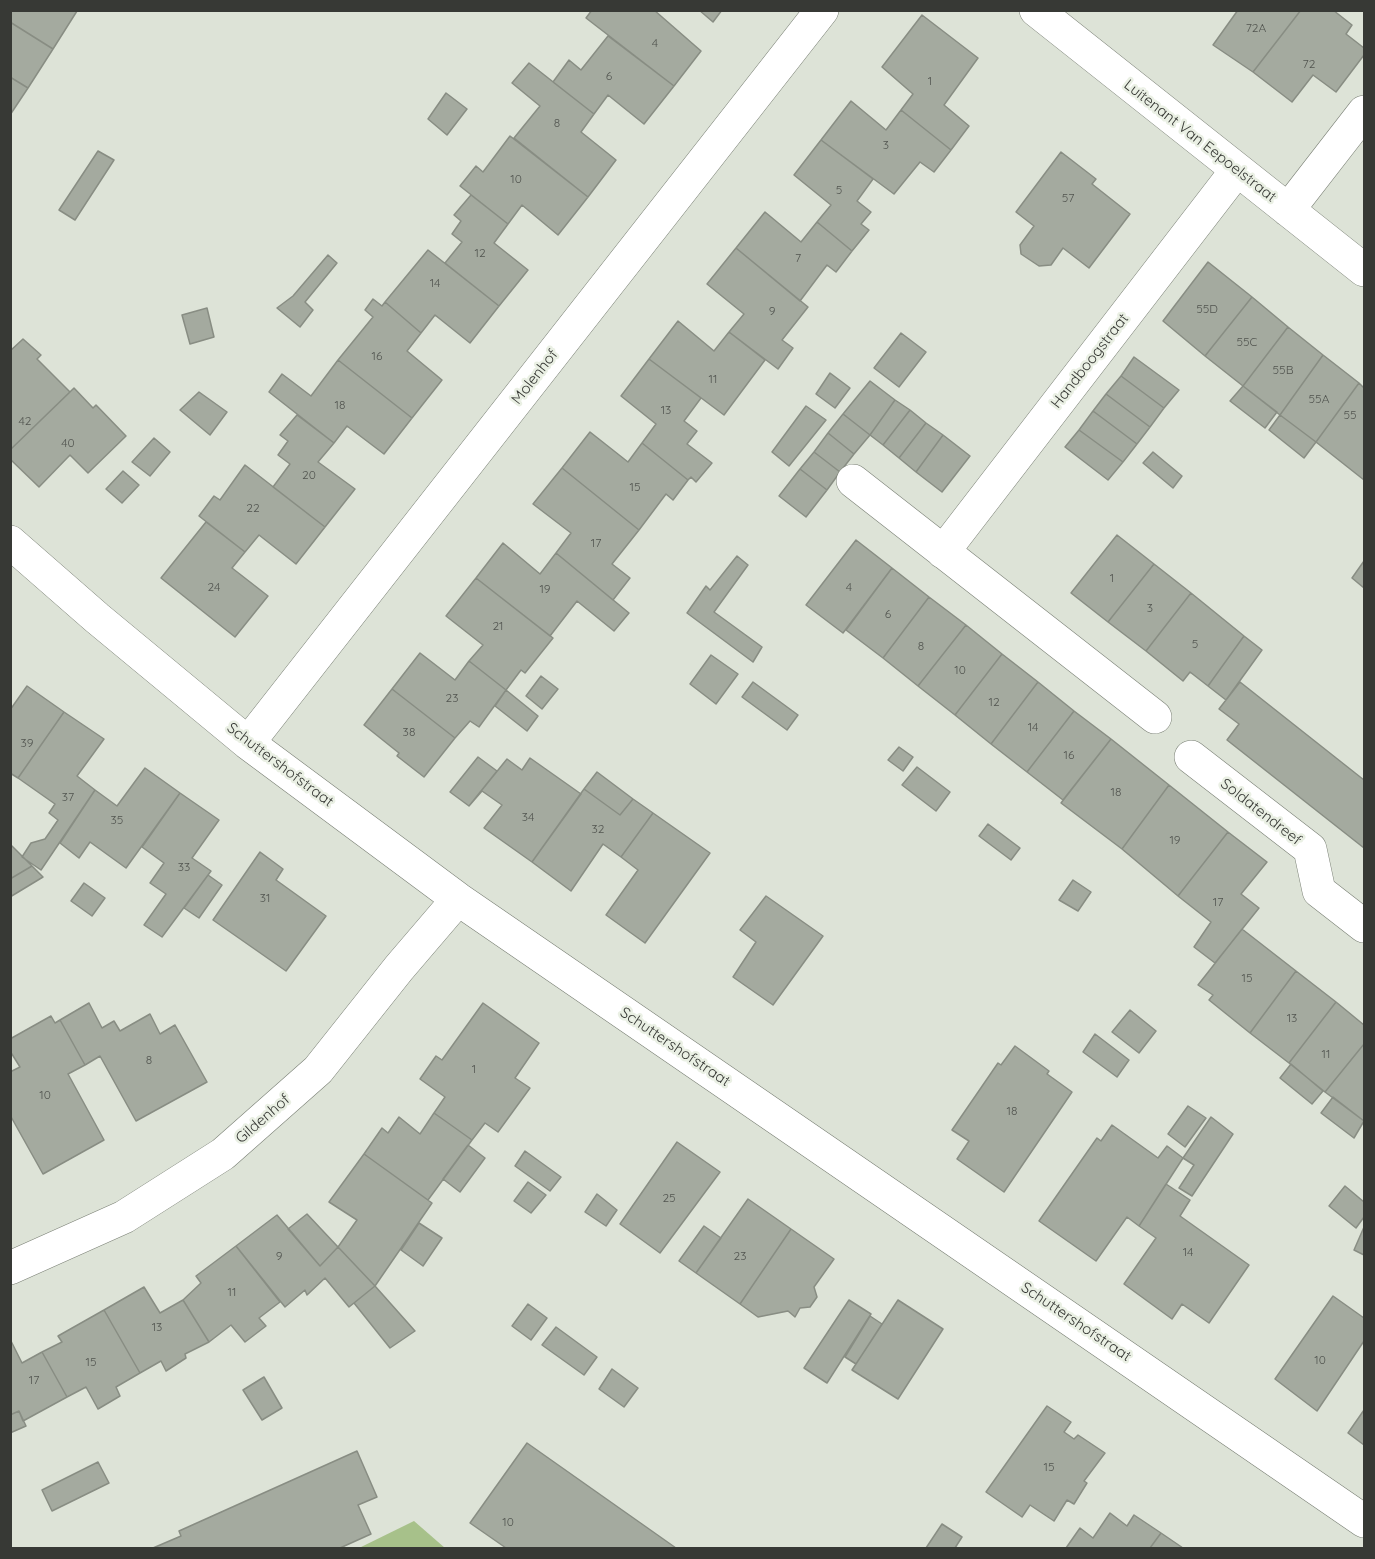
<!DOCTYPE html>
<style>
body{margin:0}
#map{position:relative;width:1375px;height:1559px;overflow:hidden;background:#dde3d7;font-family:Quicksand,sans-serif}
canvas{display:block}
.frame{position:absolute;inset:0;border:12px solid #373935;pointer-events:none}
</style>
<div id="map">
<canvas width="1375" height="1559"></canvas>
<div class="frame"></div>
</div>
<script>
const g = document.querySelector('canvas').getContext('2d');
g.lineJoin = 'round';
function fill(path, color) {
  g.fillStyle = color;
  g.fill(path, 'evenodd');
}
function trace(path, color, width, dash) {
  g.strokeStyle = color;
  g.lineWidth = width;
  g.lineCap = dash ? 'butt' : 'round';
  g.setLineDash(dash || []);
  g.stroke(path);
}
function write(font, color, halo, rows, align = 'center') {
  g.font = font + ' Quicksand,sans-serif';
  g.lineWidth = 5;
  g.setLineDash([]);
  g.textBaseline = 'middle';
  g.strokeStyle = halo;
  g.fillStyle = color;
  for (const [text, x, y, turn = 0] of rows) {
    g.save();
    g.translate(x, y);
    g.rotate((+turn || 0) * Math.PI / 180);
    g.textAlign = isNaN(turn) ? turn : align;
    if (halo) g.strokeText(text, 0, 0);
    g.fillText(text, 0, 0);
    g.restore();
  }
}
const green = new Path2D(`
 M 414,1521 L 445,1548 L 359,1548 Z`);
const building = new Path2D(`
 M 10,10 L 76,10 L 77,11 L 53,49 L 10,22 Z
 M 592,10 L 654,10 L 701,51 L 674,86 L 586,18 Z
 M 699,10 L 722,10 L 713,22 Z
 M 1238,10 L 1301,10 L 1253,72 L 1213,45 Z
 M 1301,10 L 1333,10 L 1352,25 L 1346,34 L 1364,48 L 1364,55 L 1336,92 L 1313,75 L 1292,102 L 1253,72 Z
 M 922,15 L 978,58 L 944,105 L 969,126 L 951,150 L 901,110 L 913,94 L 882,67 Z
 M 10,22 L 53,49 L 28,88 L 10,77 Z
 M 608,36 L 674,86 L 644,124 L 608,95 L 594,114 L 553,82 L 569,60 L 581,70 Z
 M 529,63 L 594,114 L 581,132 L 616,160 L 588,197 L 514,138 L 540,106 L 512,83 Z
 M 10,77 L 28,88 L 10,115 Z
 M 446,93 L 467,109 L 447,135 L 428,119 Z
 M 851,101 L 886,130 L 901,110 L 951,150 L 934,172 L 920,162 L 894,194 L 821,140 Z
 M 510,136 L 588,197 L 558,235 L 522,205 L 508,224 L 460,186 L 476,166 L 483,172 Z
 M 821,140 L 873,179 L 857,201 L 871,212 L 861,224 L 869,230 L 852,251 L 817,222 L 831,205 L 794,175 Z
 M 98,151 L 114,160 L 75,220 L 59,210 Z
 M 1061,152 L 1096,179 L 1092,184 L 1130,214 L 1089,268 L 1063,248 L 1051,265 L 1039,266 L 1021,254 L 1020,245 L 1034,226 L 1016,212 Z
 M 471,195 L 508,224 L 494,243 L 528,270 L 499,306 L 445,263 L 462,242 L 452,234 L 461,221 L 454,215 Z
 M 765,212 L 801,242 L 817,222 L 852,251 L 836,272 L 827,265 L 800,301 L 736,248 Z
 M 736,248 L 808,307 L 782,340 L 793,348 L 778,369 L 729,332 L 744,314 L 707,284 Z
 M 428,250 L 499,306 L 470,343 L 435,315 L 421,333 L 385,302 Z
 M 328,255 L 337,263 L 305,302 L 313,310 L 300,327 L 277,308 L 293,296 Z
 M 1208,262 L 1252,297 L 1205,356 L 1163,321 Z
 M 1252,297 L 1288,327 L 1243,386 L 1205,356 Z
 M 373,299 L 382,306 L 385,302 L 421,333 L 407,351 L 442,380 L 412,418 L 338,360 L 373,317 L 365,310 Z
 M 207,308 L 214,337 L 190,344 L 182,315 Z
 M 678,321 L 714,351 L 729,332 L 765,360 L 724,415 L 649,359 Z
 M 1288,327 L 1323,355 L 1280,415 L 1243,386 Z
 M 901,333 L 926,352 L 899,387 L 874,368 Z
 M 23,339 L 41,355 L 37,359 L 70,392 L 10,450 L 10,351 Z
 M 1323,355 L 1359,383 L 1316,442 L 1280,415 Z
 M 1134,357 L 1179,390 L 1164,408 L 1121,376 Z
 M 649,359 L 701,398 L 684,421 L 697,431 L 687,444 L 712,463 L 696,482 L 691,477 L 688,480 L 642,443 L 656,424 L 621,396 Z
 M 338,360 L 412,418 L 384,454 L 347,426 L 334,443 L 269,392 L 282,374 L 311,396 Z
 M 830,373 L 850,388 L 835,408 L 816,394 Z
 M 1121,376 L 1164,408 L 1150,427 L 1106,394 Z
 M 870,381 L 895,400 L 870,435 L 843,414 Z
 M 1359,383 L 1364,388 L 1364,480 L 1316,442 Z
 M 1243,386 L 1277,412 L 1265,428 L 1230,401 Z
 M 74,388 L 93,408 L 96,405 L 126,436 L 88,473 L 70,455 L 39,487 L 10,459 L 10,450 Z
 M 199,392 L 227,412 L 210,435 L 180,410 Z
 M 1106,394 L 1150,427 L 1137,444 L 1093,411 Z
 M 895,400 L 910,410 L 883,445 L 870,435 Z
 M 806,406 L 826,420 L 789,466 L 772,452 Z
 M 910,410 L 926,423 L 899,458 L 883,445 Z
 M 1093,411 L 1137,444 L 1123,462 L 1079,430 Z
 M 843,414 L 870,435 L 854,454 L 828,433 Z
 M 297,415 L 334,443 L 318,462 L 355,489 L 325,527 L 273,487 L 290,464 L 278,455 L 288,441 L 280,435 Z
 M 1280,415 L 1316,442 L 1304,458 L 1269,430 Z
 M 926,423 L 943,435 L 916,472 L 899,458 Z
 M 1079,430 L 1123,462 L 1108,480 L 1065,447 Z
 M 590,432 L 628,462 L 642,443 L 688,480 L 673,500 L 666,494 L 639,530 L 562,468 Z
 M 828,433 L 854,454 L 840,472 L 814,452 Z
 M 943,435 L 970,456 L 942,492 L 916,472 Z
 M 154,438 L 170,452 L 150,476 L 132,462 Z
 M 814,452 L 840,472 L 827,490 L 800,469 Z
 M 1153,452 L 1182,476 L 1173,488 L 1143,463 Z
 M 245,465 L 325,527 L 296,564 L 259,535 L 245,552 L 199,516 L 214,496 L 220,500 Z
 M 562,468 L 639,530 L 612,564 L 630,578 L 613,600 L 556,553 L 571,533 L 533,504 Z
 M 800,469 L 827,490 L 806,517 L 779,496 Z
 M 123,471 L 139,485 L 122,503 L 106,489 Z
 M 206,522 L 245,552 L 232,568 L 268,596 L 235,637 L 161,578 Z
 M 1117,535 L 1154,564 L 1108,622 L 1071,593 Z
 M 856,540 L 892,568 L 843,633 L 806,605 Z
 M 503,543 L 540,574 L 556,553 L 629,613 L 614,631 L 577,601 L 550,636 L 476,578 Z
 M 737,556 L 748,565 L 714,612 L 762,647 L 753,662 L 687,613 L 706,586 L 710,590 Z
 M 1364,561 L 1364,588 L 1352,578 Z
 M 1154,564 L 1191,593 L 1146,651 L 1108,622 Z
 M 892,568 L 929,597 L 883,658 L 846,630 Z
 M 476,578 L 553,638 L 525,673 L 521,670 L 506,690 L 469,661 L 483,645 L 446,616 Z
 M 1191,593 L 1244,636 L 1208,686 L 1190,672 L 1183,681 L 1146,651 Z
 M 929,597 L 966,625 L 918,686 L 883,658 Z
 M 966,625 L 1002,654 L 955,715 L 918,686 Z
 M 1244,636 L 1262,650 L 1226,700 L 1208,686 Z
 M 420,653 L 455,680 L 469,661 L 506,690 L 479,727 L 470,721 L 455,738 L 392,689 Z
 M 1002,654 L 1038,682 L 991,744 L 955,715 Z
 M 711,655 L 738,674 L 716,704 L 690,684 Z
 M 541,676 L 558,689 L 542,709 L 526,696 Z
 M 753,682 L 798,715 L 787,730 L 742,697 Z
 M 1038,682 L 1074,711 L 1027,772 L 991,744 Z
 M 1240,682 L 1364,780 L 1364,848 L 1227,740 L 1239,724 L 1219,709 Z
 M 27,686 L 64,712 L 18,778 L 10,773 L 10,710 Z
 M 392,689 L 455,738 L 424,777 L 397,756 L 399,753 L 364,725 Z
 M 506,690 L 538,716 L 527,731 L 495,706 Z
 M 1074,711 L 1111,739 L 1063,800 L 1027,772 Z
 M 64,712 L 104,739 L 77,776 L 95,790 L 41,870 L 22,857 L 31,843 L 45,839 L 58,820 L 49,813 L 55,804 L 18,778 Z
 M 1111,739 L 1169,785 L 1122,849 L 1061,803 Z
 M 899,747 L 913,757 L 903,771 L 888,760 Z
 M 478,757 L 497,771 L 469,806 L 450,792 Z
 M 530,758 L 581,794 L 532,862 L 484,828 L 502,805 L 482,791 L 469,806 L 507,759 L 522,770 Z
 M 917,767 L 950,792 L 936,811 L 902,785 Z
 M 145,768 L 180,793 L 126,868 L 90,842 L 79,858 L 60,843 L 95,790 L 117,806 Z
 M 597,772 L 633,799 L 620,815 L 584,789 Z
 M 1169,785 L 1228,832 L 1178,896 L 1122,849 Z
 M 584,789 L 620,815 L 633,799 L 653,813 L 621,857 L 603,844 L 571,891 L 532,862 Z
 M 180,793 L 219,820 L 192,858 L 211,871 L 162,937 L 144,925 L 166,894 L 150,883 L 164,863 L 142,847 Z
 M 653,813 L 710,853 L 645,943 L 606,915 L 638,870 L 621,857 Z
 M 988,824 L 1020,848 L 1011,860 L 979,836 Z
 M 1228,832 L 1267,862 L 1241,894 L 1259,908 L 1215,963 L 1194,947 L 1211,922 L 1178,896 Z
 M 12,846 L 32,866 L 10,879 L 10,847 Z
 M 260,852 L 283,869 L 276,880 L 326,916 L 286,971 L 213,920 Z
 M 32,866 L 43,877 L 10,897 L 10,879 Z
 M 208,875 L 222,885 L 199,918 L 184,908 Z
 M 1073,880 L 1091,892 L 1078,911 L 1059,900 Z
 M 84,883 L 105,898 L 92,916 L 71,901 Z
 M 766,896 L 823,936 L 773,1005 L 733,977 L 756,942 L 740,930 Z
 M 1242,929 L 1296,971 L 1250,1033 L 1209,1000 L 1213,995 L 1198,985 Z
 M 1296,971 L 1336,1002 L 1289,1063 L 1250,1033 Z
 M 1336,1002 L 1364,1025 L 1364,1044 L 1325,1092 L 1289,1063 Z
 M 89,1003 L 102,1028 L 114,1021 L 120,1031 L 150,1014 L 160,1034 L 175,1025 L 207,1082 L 136,1121 L 100,1056 L 85,1065 L 60,1020 Z
 M 483,1003 L 539,1043 L 515,1078 L 530,1088 L 498,1132 L 485,1123 L 472,1140 L 434,1113 L 445,1097 L 420,1079 L 436,1056 L 442,1060 Z
 M 1130,1010 L 1156,1031 L 1139,1053 L 1112,1032 Z
 M 51,1016 L 55,1023 L 60,1020 L 85,1065 L 68,1074 L 104,1140 L 43,1174 L 10,1115 L 10,1072 L 20,1067 L 10,1051 L 10,1039 Z
 M 1095,1034 L 1129,1060 L 1117,1077 L 1083,1052 Z
 M 1364,1044 L 1364,1121 L 1325,1092 Z
 M 1015,1046 L 1049,1071 L 1047,1074 L 1072,1092 L 1004,1192 L 957,1159 L 969,1141 L 952,1130 L 998,1063 L 1001,1065 Z
 M 1291,1064 L 1323,1091 L 1312,1104 L 1280,1078 Z
 M 1333,1097 L 1364,1121 L 1354,1138 L 1321,1113 Z
 M 1188,1106 L 1206,1118 L 1185,1147 L 1168,1134 Z
 M 434,1113 L 472,1140 L 428,1200 L 364,1154 L 382,1128 L 388,1133 L 399,1117 L 420,1134 Z
 M 1211,1117 L 1233,1134 L 1192,1196 L 1179,1188 L 1194,1165 L 1183,1158 Z
 M 1112,1125 L 1158,1158 L 1167,1146 L 1183,1158 L 1139,1226 L 1127,1217 L 1096,1261 L 1039,1221 L 1097,1138 L 1101,1141 Z
 M 677,1142 L 720,1172 L 660,1253 L 620,1224 Z
 M 468,1145 L 485,1158 L 460,1192 L 443,1179 Z
 M 525,1151 L 561,1177 L 550,1191 L 515,1166 Z
 M 364,1154 L 432,1203 L 375,1286 L 338,1247 L 357,1220 L 329,1202 Z
 M 528,1182 L 546,1195 L 531,1213 L 514,1201 Z
 M 1166,1184 L 1190,1200 L 1180,1216 L 1249,1265 L 1209,1323 L 1182,1304 L 1172,1319 L 1124,1284 L 1156,1238 L 1139,1226 Z
 M 1345,1186 L 1364,1202 L 1364,1217 L 1356,1228 L 1329,1206 Z
 M 597,1194 L 617,1210 L 606,1226 L 585,1212 Z
 M 748,1199 L 791,1229 L 740,1304 L 696,1273 Z
 M 307,1214 L 338,1247 L 320,1266 L 288,1229 Z
 M 277,1215 L 320,1266 L 338,1247 L 375,1286 L 349,1307 L 325,1278 L 307,1295 L 305,1290 L 285,1307 L 236,1246 Z
 M 419,1223 L 442,1238 L 423,1266 L 401,1250 Z
 M 704,1226 L 721,1238 L 696,1273 L 679,1261 Z
 M 1364,1227 L 1364,1255 L 1354,1250 Z
 M 791,1229 L 834,1259 L 814,1287 L 817,1297 L 810,1307 L 800,1308 L 795,1317 L 788,1311 L 758,1317 L 740,1304 Z
 M 236,1246 L 280,1302 L 259,1318 L 266,1326 L 245,1342 L 231,1325 L 209,1342 L 183,1300 L 201,1283 L 196,1276 Z
 M 375,1286 L 415,1331 L 390,1348 L 354,1303 Z
 M 144,1287 L 160,1313 L 183,1300 L 209,1342 L 185,1354 L 186,1358 L 166,1371 L 161,1361 L 140,1373 L 104,1310 Z
 M 1333,1296 L 1364,1318 L 1364,1341 L 1317,1411 L 1275,1379 Z
 M 849,1300 L 871,1314 L 827,1383 L 804,1368 Z
 M 898,1300 L 943,1329 L 898,1399 L 852,1370 Z
 M 528,1304 L 547,1318 L 531,1340 L 512,1326 Z
 M 104,1310 L 140,1373 L 116,1387 L 120,1396 L 98,1409 L 86,1387 L 67,1397 L 42,1352 L 62,1342 L 58,1336 Z
 M 870,1316 L 882,1324 L 856,1364 L 845,1357 Z
 M 556,1327 L 597,1357 L 584,1375 L 542,1345 Z
 M 10,1339 L 22,1363 L 42,1352 L 67,1397 L 23,1421 L 19,1411 L 10,1415 Z
 M 612,1369 L 638,1388 L 624,1407 L 599,1389 Z
 M 264,1377 L 282,1408 L 262,1420 L 243,1390 Z
 M 1047,1406 L 1071,1422 L 1064,1432 L 1074,1439 L 1078,1435 L 1105,1453 L 1084,1481 L 1087,1483 L 1074,1504 L 1067,1500 L 1054,1521 L 1030,1505 L 1022,1517 L 986,1492 Z
 M 1364,1410 L 1364,1445 L 1348,1433 Z
 M 19,1411 L 26,1426 L 10,1433 L 10,1415 Z
 M 527,1443 L 676,1548 L 506,1548 L 470,1523 Z
 M 357,1451 L 377,1497 L 358,1505 L 371,1534 L 340,1548 L 153,1548 L 181,1536 L 179,1531 Z
 M 98,1462 L 109,1483 L 52,1511 L 42,1490 Z
 M 1110,1513 L 1127,1526 L 1134,1515 L 1161,1533 L 1150,1548 L 1066,1548 L 1080,1528 L 1093,1538 Z
 M 942,1524 L 962,1537 L 955,1548 L 926,1548 Z
 M 1161,1533 L 1183,1548 L 1150,1548 Z`);
const minor = new Path2D(`
 M 1036,10 L 1364,270
 M 1288,210 L 1364,112
 M 853,481 L 1155,717
 M 10,542 L 97,618 L 248,743 L 458,899 L 1364,1521
 M 943,552 L 1237,170
 M 248,743 L 822,10
 M 1191,757 L 1310,849 L 1319,891 L 1364,926
 M 10,1268 L 124,1217 L 223,1154 L 318,1070 L 399,968 L 458,899`);
const numberNames = [
 ["72A",1256,28],
 ["4",655,43],
 ["72",1309,64],
 ["6",609,76],
 ["1",930,81],
 ["8",557,123],
 ["3",886,145],
 ["10",516,179],
 ["5",839,190],
 ["57",1068,198],
 ["12",480,253],
 ["7",798,258],
 ["14",435,283],
 ["55D",1207,309],
 ["9",772,311],
 ["55C",1247,342],
 ["16",377,356],
 ["55B",1283,370],
 ["11",713,379],
 ["55A",1319,399],
 ["18",340,405],
 ["13",666,410],
 ["55",1350,415],
 ["42",25,421],
 ["40",68,443],
 ["20",309,475],
 ["15",635,487],
 ["22",253,508],
 ["17",596,543],
 ["1",1112,578],
 ["24",214,587],
 ["4",849,587],
 ["19",545,589],
 ["3",1150,608],
 ["6",888,614],
 ["21",498,626],
 ["5",1195,644],
 ["8",921,646],
 ["10",960,670],
 ["23",452,698],
 ["12",994,702],
 ["14",1033,727],
 ["38",409,732],
 ["39",27,743],
 ["16",1069,755],
 ["18",1116,792],
 ["37",68,797],
 ["34",528,817],
 ["35",117,820],
 ["32",598,829],
 ["19",1175,840],
 ["33",184,867],
 ["31",265,898],
 ["17",1218,902],
 ["15",1247,978],
 ["13",1292,1018],
 ["11",1326,1054],
 ["8",149,1060],
 ["1",474,1069],
 ["10",45,1095],
 ["18",1012,1111],
 ["25",669,1198],
 ["14",1188,1252],
 ["9",279,1256],
 ["23",740,1256],
 ["11",232,1292],
 ["13",157,1327],
 ["10",1320,1360],
 ["15",91,1362],
 ["17",34,1380],
 ["15",1049,1467],
 ["10",508,1522]
];
const streetNames = [
 ["Luitenant Van Eepoelstraat",1200,141,38],
 ["Handboogstraat",1090,361,-52],
 ["Molenhof",535,377,-52],
 ["Schuttershofstraat",280,765,37],
 ["Soldatendreef",1261,812,38],
 ["Schuttershofstraat",675,1047,34],
 ["Gildenhof",263,1119,-41],
 ["Schuttershofstraat",1076,1322,34]
];
fill(green, '#a7c18a');
fill(building, '#a4aa9f');
trace(building, '#888d83', 1.5);
trace(minor, '#797f74', 34);
trace(minor, '#fff', 33);
write('12px', '#525550', null, numberNames);
write('15px', '#373935', '#eaf0e4', streetNames);
</script>
